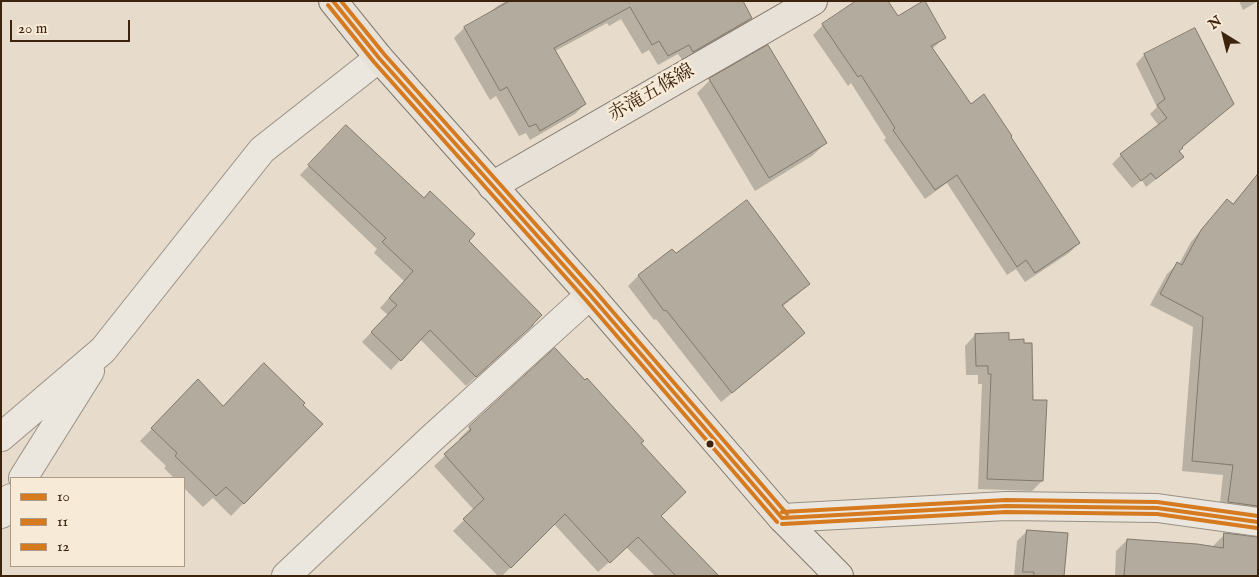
<!DOCTYPE html>
<meta charset="utf-8">
<style>
body{margin:0}
#map{position:relative;width:1259px;height:577px;overflow:hidden;background:#e7dccb;font-family:"IM FELL English",serif}
canvas{display:block}
.frame{position:absolute;inset:0;border:2px solid #3c230e;pointer-events:none}
.legend{position:absolute;left:10px;top:477px;width:175px;height:90px;box-sizing:border-box;background:#f7ead6;border:1px solid #ac9a86;margin:0;padding:6px 9px;list-style:none;font-size:15px;color:#3c230e}
.legend li{display:flex;align-items:center;gap:10px;height:25px}
.legend b{width:25px;border:1px solid #ac9a86}
.north{position:absolute;left:1199px;top:10px;width:50px;height:50px;-webkit-text-stroke:4px #f7ead6;paint-order:stroke;rotate:324deg;font-size:14px;font-weight:700;line-height:20px;text-align:center;color:#3c230e}
.north::after{content:'';display:block;margin:auto;width:18px;height:22px;background:#3c230e;clip-path:polygon(50% 0,100% 100%,50% 72%,0 100%)}
.scale{position:absolute;left:10px;top:20px;width:120px;height:22px;box-sizing:border-box;border:2px solid #3c230e;border-top:0;padding-left:6px;font-size:15px;line-height:18px;white-space:nowrap;color:#3c230e;-webkit-text-stroke:4px #f7ead6;paint-order:stroke}
</style>
<div id="map">
<canvas width="1259" height="577"></canvas>
<div class="frame"></div>
<ul class="legend">
<li><b style="height:6px;background:#d57a1f"></b>10</li>
<li><b style="height:6px;background:#d57a1f"></b>11</li>
<li><b style="height:6px;background:#d57a1f"></b>12</li>
</ul>
<div class="north">N</div>
<div class="scale">20 m</div>
</div>
<script>
const g = document.querySelector('canvas').getContext('2d');
g.lineJoin = 'round';
function fill(path, color) {
  g.fillStyle = color;
  g.fill(path, 'evenodd');
}
function trace(path, color, width, dash) {
  g.strokeStyle = color;
  g.lineWidth = width;
  g.lineCap = dash ? 'butt' : 'round';
  g.setLineDash(dash || []);
  g.stroke(path);
}
function write(font, color, halo, rows, align = 'center') {
  g.font = font + ' "IM FELL English","Noto Serif JP",serif';
  g.lineWidth = 5;
  g.setLineDash([]);
  g.textBaseline = 'middle';
  g.strokeStyle = halo;
  g.fillStyle = color;
  for (const [text, x, y, turn = 0] of rows) {
    g.save();
    g.translate(x, y);
    g.rotate((+turn || 0) * Math.PI / 180);
    g.textAlign = isNaN(turn) ? turn : align;
    if (halo) g.strokeText(text, 0, 0);
    g.fillText(text, 0, 0);
    g.restore();
  }
}
const shadow = new Path2D(`
 M 506,1 L 741,1 L 751,18 L 741,28 L 683,61 L 678,54 L 658,65 L 649,50 L 642,54 L 621,19 L 609,26 L 607,23 L 555,51 L 585,104 L 575,114 L 530,140 L 526,133 L 519,136 L 496,96 L 490,100 L 454,38 L 464,28 L 488,15 L 496,7 Z
 M 858,1 L 944,38 L 932,49 L 970,105 L 1009,137 L 1079,243 L 1069,253 L 1025,282 L 1016,269 L 1007,275 L 947,183 L 925,199 L 884,140 L 886,138 L 851,83 L 848,86 L 813,35 L 823,25 Z
 M 1239,1 L 1258,1 L 1243,10 Z
 M 1194,30 L 1181,148 L 1178,151 L 1182,157 L 1173,166 L 1146,187 L 1142,180 L 1132,188 L 1112,164 L 1121,155 L 1159,126 L 1150,114 L 1157,107 L 1136,64 L 1144,55 Z
 M 710,80 L 826,143 L 812,156 L 755,191 L 697,93 Z
 M 346,127 L 467,241 L 522,335 L 466,386 L 420,339 L 391,370 L 362,342 L 388,315 L 380,308 L 404,281 L 374,253 L 377,249 L 300,175 Z
 M 1258,174 L 1258,521 L 1219,512 L 1223,475 L 1182,471 L 1193,327 L 1150,305 L 1167,274 L 1178,263 L 1179,264 L 1191,242 L 1217,211 L 1232,205 Z
 M 672,251 L 675,255 L 808,284 L 798,294 L 782,307 L 804,333 L 794,343 L 721,402 L 656,319 L 654,320 L 628,286 L 638,276 Z
 M 975,335 L 1008,341 L 1042,481 L 1032,491 L 978,489 L 982,384 L 978,384 L 978,375 L 966,375 L 965,346 Z
 M 198,381 L 223,407 L 301,405 L 321,424 L 231,516 L 213,498 L 203,507 L 184,488 L 184,478 L 174,478 L 164,468 L 166,466 L 140,441 Z
 M 470,428 L 640,443 L 659,516 L 689,576 L 655,576 L 626,547 L 598,572 L 554,524 L 502,576 L 498,576 L 453,531 L 474,510 L 434,466 L 461,441 L 459,439 Z
 M 1027,531 L 1061,576 L 1014,576 L 1017,541 Z
 M 1225,534 L 1258,576 L 1115,576 L 1116,551 L 1127,540 L 1214,548 L 1214,545 Z`);
const building = new Path2D(`
 M 510,1 L 743,1 L 752,18 L 693,52 L 689,45 L 668,56 L 659,41 L 652,45 L 630,7 L 554,48 L 586,104 L 540,131 L 536,124 L 529,127 L 507,87 L 500,91 L 464,27 Z
 M 856,1 L 888,1 L 898,16 L 923,1 L 925,1 L 946,38 L 931,46 L 971,104 L 984,94 L 1012,136 L 1011,137 L 1080,243 L 1035,273 L 1026,260 L 1017,267 L 957,175 L 935,190 L 893,130 L 895,128 L 861,75 L 858,77 L 822,24 Z
 M 1195,28 L 1234,104 L 1182,147 L 1183,148 L 1179,151 L 1184,157 L 1156,179 L 1151,173 L 1141,181 L 1120,154 L 1167,118 L 1157,105 L 1165,99 L 1144,54 Z
 M 768,45 L 827,143 L 769,178 L 709,79 Z
 M 346,125 L 424,198 L 430,191 L 475,234 L 469,241 L 542,315 L 533,324 L 533,325 L 476,377 L 430,330 L 401,361 L 371,332 L 397,305 L 389,298 L 413,271 L 382,242 L 386,238 L 308,165 Z
 M 1258,174 L 1258,506 L 1228,502 L 1233,465 L 1192,461 L 1203,317 L 1160,294 L 1177,262 L 1182,265 L 1201,230 L 1227,199 L 1233,204 Z
 M 747,200 L 810,284 L 782,305 L 805,333 L 732,393 L 666,310 L 664,311 L 638,275 L 672,249 L 676,253 Z
 M 1009,333 L 1009,340 L 1024,339 L 1024,343 L 1032,343 L 1033,400 L 1047,400 L 1043,481 L 987,479 L 991,374 L 988,374 L 988,366 L 976,366 L 975,334 Z
 M 555,348 L 585,380 L 587,378 L 644,441 L 641,443 L 686,492 L 661,516 L 719,576 L 676,576 L 638,537 L 610,563 L 565,514 L 511,568 L 463,519 L 484,499 L 444,454 L 471,430 L 469,427 Z
 M 264,363 L 305,403 L 303,405 L 323,424 L 244,504 L 226,487 L 216,496 L 175,456 L 177,453 L 151,428 L 198,379 L 223,406 Z
 M 1027,530 L 1068,533 L 1064,576 L 1034,576 L 1034,572 L 1023,572 Z
 M 1224,533 L 1258,537 L 1258,576 L 1124,576 L 1127,539 L 1197,544 L 1223,548 Z`);
const minor = new Path2D(`
 M 1,437 L 103,350 L 262,150 L 379,58
 M 23,478 L 90,371
 M 1,514 L 11,498
 M 782,518 L 1006,506 L 1157,508 L 1258,522
 M 286,576 L 431,439 L 590,295`);
const major = new Path2D(`
 M 492,186 L 813,1`);
const highway = new Path2D(`
 M 333,1 L 379,58 L 590,295 L 782,518 L 839,576`);
const bus1 = new Path2D(`
 M 333,1 L 379,58 L 590,295 L 782,518
 M 782,518 L 1006,506 L 1157,508 L 1258,522`);
const bus2 = new Path2D(`
 M 328,5 L 374,62 L 585,299 L 777,522
 M 782,524 L 1006,512 L 1157,514 L 1257,528`);
const bus3 = new Path2D(`
 M 341,1 L 384,54 L 595,291 L 787,514
 M 782,512 L 1006,500 L 1157,502 L 1258,516`);
const markers = [
 [710,444,4.5,"#3c230e"]
];
const streetNames = [
 ["赤滝五條線",652,94,-30]
];
fill(shadow, '#0003');
fill(building, '#b4ab9f');
trace(building, '#81776b', 1);
trace(minor, '#999084', 30);
trace(major, '#81776b', 30);
trace(highway, '#81776b', 30);
trace(minor, '#ebe6de', 28);
trace(major, '#e8e1d8', 28);
trace(highway, '#e8e1d8', 28);
trace(bus1, '#d57a1f', 4);
trace(bus2, '#d57a1f', 4);
trace(bus3, '#d57a1f', 4);
for (const [x, y, r, color] of markers) {
  const dot = new Path2D();
  dot.arc(x, y, r, 0, 2 * Math.PI);
  g.fillStyle = color;
  g.fill(dot);
  trace(dot, '#f7ead6', 2);
}
write('19px', '#3c230e', '#f7ead6', streetNames);
</script>
